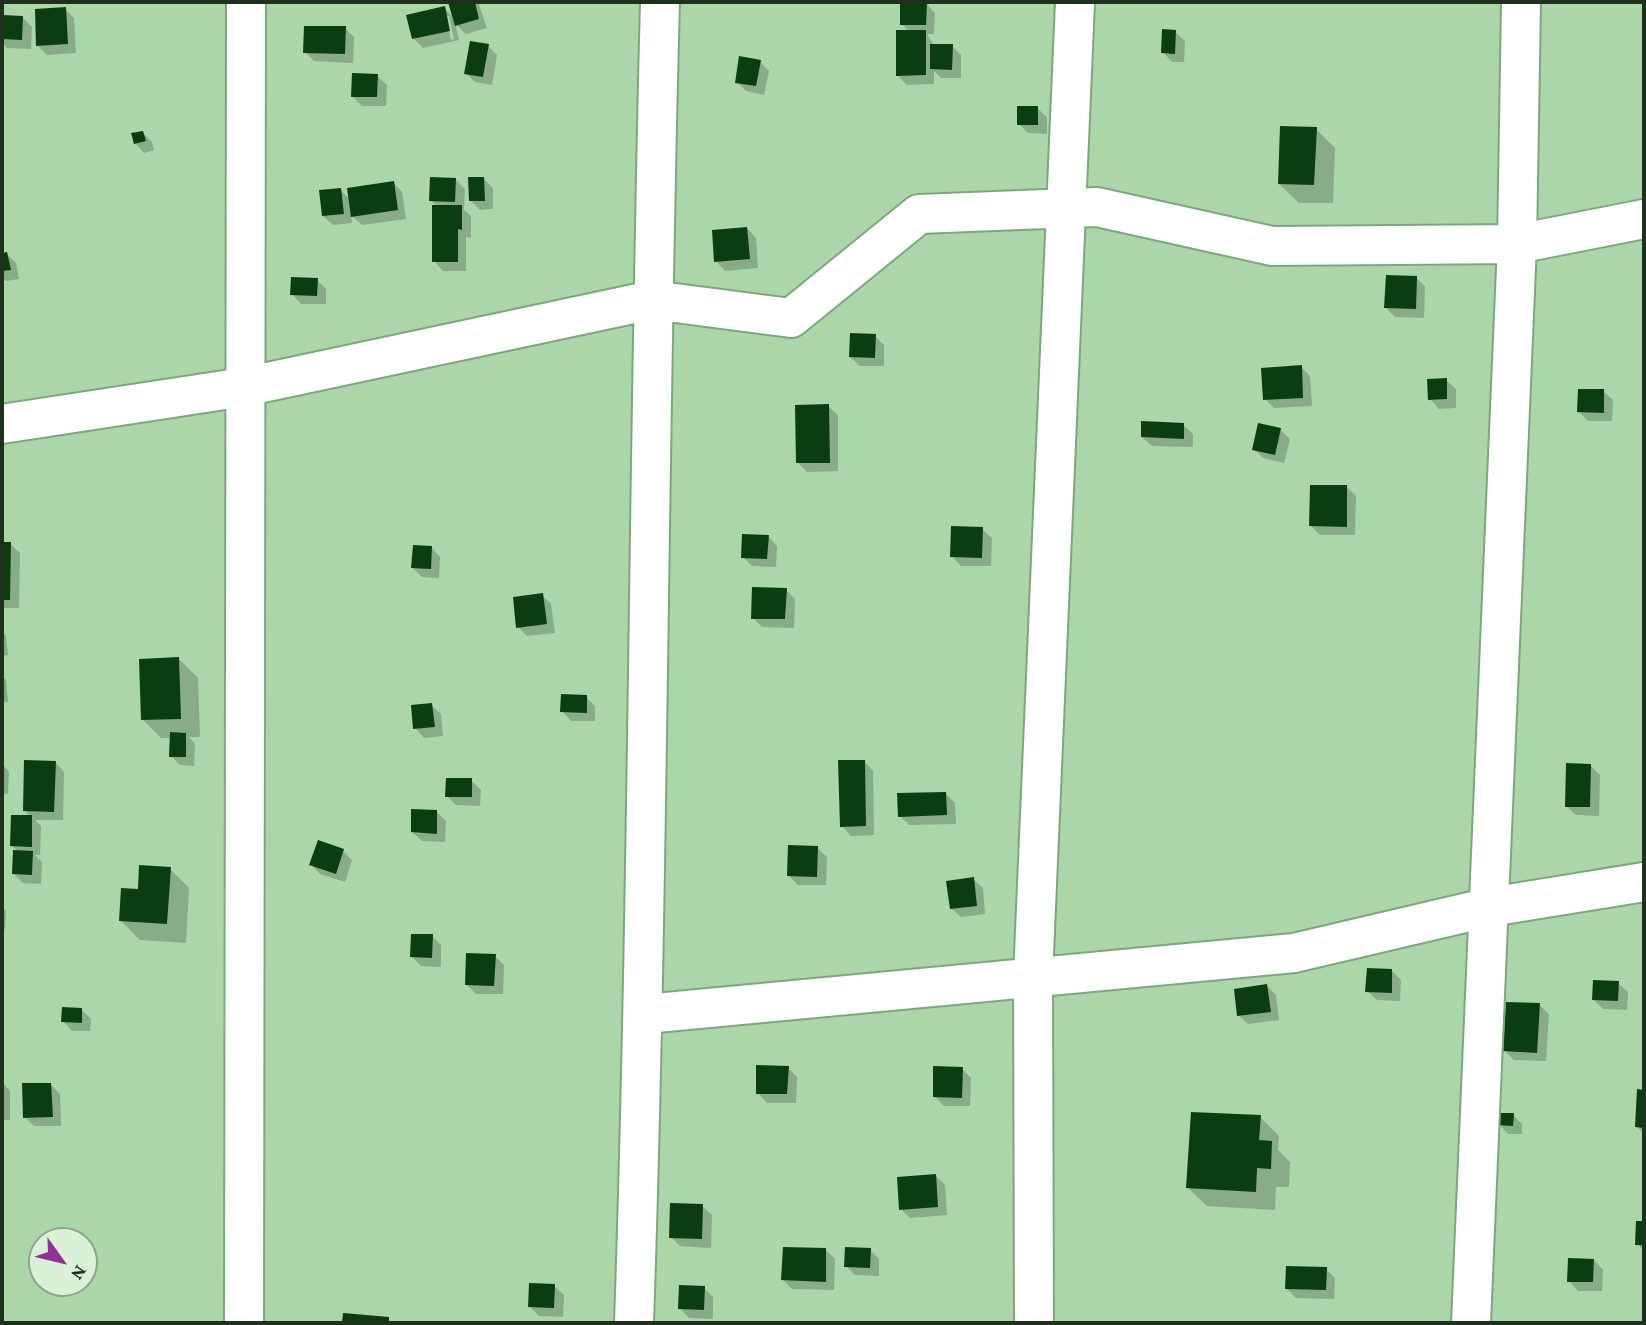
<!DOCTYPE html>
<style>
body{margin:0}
#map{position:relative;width:1646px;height:1325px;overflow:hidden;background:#aad6aa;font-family:"Crimson Pro",serif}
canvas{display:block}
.frame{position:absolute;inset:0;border:4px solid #1f301f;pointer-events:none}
.north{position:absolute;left:28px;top:1227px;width:70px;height:70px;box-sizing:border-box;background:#daf0d9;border:2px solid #8fa38f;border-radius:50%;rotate:124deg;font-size:19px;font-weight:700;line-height:28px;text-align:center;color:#1f301f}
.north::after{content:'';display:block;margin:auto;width:24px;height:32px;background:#903098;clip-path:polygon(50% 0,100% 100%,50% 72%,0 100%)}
</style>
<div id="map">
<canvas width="1646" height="1325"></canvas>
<div class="frame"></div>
<div class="north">N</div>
</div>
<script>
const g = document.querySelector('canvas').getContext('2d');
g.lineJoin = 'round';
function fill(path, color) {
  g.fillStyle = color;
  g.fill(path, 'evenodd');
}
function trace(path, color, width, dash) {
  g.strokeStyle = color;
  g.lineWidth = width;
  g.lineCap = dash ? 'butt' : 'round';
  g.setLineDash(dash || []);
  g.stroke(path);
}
const shadow = new Path2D(`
 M 450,2 L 478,2 L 487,28 L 466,34 L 455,23 L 459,40 L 423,48 L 413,38 L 444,8 L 454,18 ZM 445,16 L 449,16 L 454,39 L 451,40 Z
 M 926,3 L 935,13 L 934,34 L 927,34 L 934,46 L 952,46 L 961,55 L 961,78 L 941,78 L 934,71 L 934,84 L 907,85 L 897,75 L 909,32 L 902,24 Z
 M 65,9 L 74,18 L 76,53 L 47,55 L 38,46 Z
 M 2,17 L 22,17 L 32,27 L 31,49 L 7,48 L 2,42 Z
 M 345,28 L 354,37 L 353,63 L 314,61 L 305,52 Z
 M 1175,32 L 1185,41 L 1184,62 L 1172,62 L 1163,52 Z
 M 488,46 L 497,55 L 492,85 L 475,82 L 466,73 Z
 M 760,62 L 769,71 L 764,95 L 746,91 L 737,82 Z
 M 377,76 L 387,85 L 386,106 L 362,106 L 353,97 Z
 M 1037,108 L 1047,117 L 1047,134 L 1028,133 L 1019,124 Z
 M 1316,129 L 1335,148 L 1333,203 L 1299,203 L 1279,184 Z
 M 143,133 L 152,142 L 154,150 L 144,153 L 135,143 Z
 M 455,179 L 465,189 L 464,210 L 471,216 L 471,238 L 466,237 L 466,271 L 443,271 L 434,261 L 437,207 L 431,200 Z
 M 484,179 L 493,188 L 493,209 L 480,210 L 471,201 Z
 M 393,182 L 402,192 L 406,219 L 362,225 L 351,215 L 352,223 L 333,225 L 323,216 L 340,190 L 351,200 Z
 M 747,228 L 756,238 L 758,268 L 725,271 L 716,261 Z
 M 7,254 L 16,263 L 19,279 L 6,281 L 2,277 L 2,255 Z
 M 1416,277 L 1425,287 L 1424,318 L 1395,317 L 1386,308 Z
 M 317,280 L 326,289 L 326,304 L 301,304 L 292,294 Z
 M 875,336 L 884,345 L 884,366 L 860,366 L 850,357 Z
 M 1301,367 L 1310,376 L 1312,406 L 1274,408 L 1265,399 Z
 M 1446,380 L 1456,389 L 1456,408 L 1439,409 L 1430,399 Z
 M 1603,391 L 1613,400 L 1612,421 L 1588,421 L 1579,412 Z
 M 828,406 L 838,415 L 838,471 L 807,472 L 798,463 Z
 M 1183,425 L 1193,434 L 1193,447 L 1152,446 L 1142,437 Z
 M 1280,430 L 1290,439 L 1284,463 L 1263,458 L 1254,449 Z
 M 1347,487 L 1356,496 L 1355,535 L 1320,535 L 1311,526 Z
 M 982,529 L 992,538 L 991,566 L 961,566 L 952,556 Z
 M 768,536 L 777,546 L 776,567 L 752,566 L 743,557 Z
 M 2,544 L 10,544 L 20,553 L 19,608 L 2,608 Z
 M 431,547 L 440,557 L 439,578 L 422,577 L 413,568 Z
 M 786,590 L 795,599 L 794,628 L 762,627 L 753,618 Z
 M 542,595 L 551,604 L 555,633 L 527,636 L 518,627 Z
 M 2,632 L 6,636 L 8,655 L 2,656 Z
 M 179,659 L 198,678 L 200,737 L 189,737 L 195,744 L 194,766 L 180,765 L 171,756 L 172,738 L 161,738 L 142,719 Z
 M 2,676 L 6,680 L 8,702 L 2,702 Z
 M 586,697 L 595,706 L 595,721 L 571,721 L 562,711 Z
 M 431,705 L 441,714 L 443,736 L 424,738 L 415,728 Z
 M 864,761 L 873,771 L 874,835 L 851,836 L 842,826 Z
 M 55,762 L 64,772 L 63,820 L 35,820 L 41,826 L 40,855 L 35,855 L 42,862 L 41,884 L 23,883 L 14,874 L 19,852 L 12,846 L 31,817 L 24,810 Z
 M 2,764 L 9,772 L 8,794 L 2,793 Z
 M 1590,765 L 1600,775 L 1599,816 L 1576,815 L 1566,806 Z
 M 471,780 L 481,790 L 480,806 L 456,805 L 447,796 Z
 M 946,794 L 955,803 L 956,824 L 909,825 L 900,816 Z
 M 436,811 L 446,821 L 445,842 L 422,841 L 412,832 Z
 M 817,848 L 827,857 L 826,885 L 798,885 L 789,876 Z
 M 343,851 L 352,860 L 345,882 L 320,874 L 311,864 Z
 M 170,869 L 189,888 L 186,943 L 140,940 L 121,921 Z
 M 973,879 L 983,888 L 985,914 L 961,917 L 951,908 Z
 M 2,907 L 6,911 L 5,929 L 2,929 Z
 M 432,936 L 441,945 L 441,967 L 421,966 L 412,957 Z
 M 495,956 L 504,965 L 503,994 L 476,994 L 467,985 Z
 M 1391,970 L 1401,980 L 1400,1001 L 1377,1000 L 1367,991 Z
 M 1618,983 L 1628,992 L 1627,1010 L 1603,1009 L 1594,1000 Z
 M 1267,986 L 1276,995 L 1279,1020 L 1248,1024 L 1238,1015 Z
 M 1539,1005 L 1549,1014 L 1546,1061 L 1514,1060 L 1505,1051 Z
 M 81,1009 L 91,1019 L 90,1031 L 72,1031 L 63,1021 Z
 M 788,1068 L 797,1077 L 796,1103 L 767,1103 L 758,1093 Z
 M 962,1069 L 971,1078 L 970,1106 L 944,1106 L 934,1096 Z
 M 2,1082 L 10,1091 L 10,1120 L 2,1120 Z
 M 51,1085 L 60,1094 L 61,1126 L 34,1126 L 25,1117 Z
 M 1638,1091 L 1644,1092 L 1644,1134 L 1636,1126 Z
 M 1513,1115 L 1522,1124 L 1522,1134 L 1508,1134 L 1499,1124 Z
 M 1260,1117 L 1279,1136 L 1278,1150 L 1290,1162 L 1289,1187 L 1276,1187 L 1275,1210 L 1207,1206 L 1187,1187 Z
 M 936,1176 L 945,1185 L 947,1215 L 910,1218 L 901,1209 Z
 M 702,1206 L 712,1215 L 711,1248 L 680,1246 L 671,1237 Z
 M 1637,1222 L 1644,1223 L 1644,1251 L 1637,1244 Z
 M 826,1250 L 835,1259 L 834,1290 L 792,1289 L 783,1280 Z
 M 870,1250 L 879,1259 L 879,1276 L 855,1275 L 846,1266 Z
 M 1594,1260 L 1603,1270 L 1602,1291 L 1578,1291 L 1569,1281 Z
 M 1326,1269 L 1335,1278 L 1334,1299 L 1296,1298 L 1287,1289 Z
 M 554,1286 L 564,1295 L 563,1317 L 539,1316 L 530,1307 Z
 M 704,1288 L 713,1297 L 713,1319 L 689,1318 L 680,1308 Z`);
const building = new Path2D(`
 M 448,2 L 475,2 L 479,19 L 455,26 Z
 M 900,2 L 927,2 L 926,25 L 900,25 Z
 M 445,6 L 450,31 L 412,39 L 406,15 Z
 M 66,7 L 68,44 L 36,46 L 35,9 Z
 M 2,15 L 23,16 L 22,40 L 2,39 Z
 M 304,26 L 346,26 L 345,54 L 303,53 Z
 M 1162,29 L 1176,30 L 1175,54 L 1161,53 Z
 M 896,30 L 926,30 L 926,75 L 896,76 Z
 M 470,41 L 489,44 L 483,77 L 464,74 Z
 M 930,44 L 953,44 L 952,70 L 930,69 Z
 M 739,56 L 761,60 L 756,86 L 735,83 Z
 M 352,73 L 378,74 L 377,97 L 351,97 Z
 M 1017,106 L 1038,106 L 1038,125 L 1017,125 Z
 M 1280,126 L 1317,127 L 1314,185 L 1278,184 Z
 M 143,131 L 146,141 L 134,144 L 131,133 Z
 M 430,177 L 456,178 L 455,202 L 429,201 Z
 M 468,177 L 484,177 L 485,201 L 469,201 Z
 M 394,181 L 398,210 L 351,217 L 347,188 Z
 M 341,188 L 344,214 L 322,216 L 319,190 Z
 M 432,205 L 462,205 L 462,230 L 458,229 L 458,262 L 432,262 Z
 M 747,227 L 750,259 L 714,262 L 712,230 Z
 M 7,252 L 11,270 L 2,271 L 2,253 Z
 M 1386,275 L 1417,276 L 1416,309 L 1384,308 Z
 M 291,277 L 318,278 L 317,296 L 290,295 Z
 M 850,333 L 876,334 L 875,358 L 849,357 Z
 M 1302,365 L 1303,398 L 1263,400 L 1261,368 Z
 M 1447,378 L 1447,399 L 1428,400 L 1427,379 Z
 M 1578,389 L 1604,389 L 1604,413 L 1577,412 Z
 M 829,404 L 830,463 L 796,463 L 795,405 Z
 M 1141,421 L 1184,423 L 1184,439 L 1141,437 Z
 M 1258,423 L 1281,428 L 1275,455 L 1252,450 Z
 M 1310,485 L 1347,485 L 1347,527 L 1309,526 Z
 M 951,526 L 983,527 L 982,558 L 950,557 Z
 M 742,534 L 769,535 L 767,559 L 741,558 Z
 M 2,542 L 11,542 L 10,600 L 2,600 Z
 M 413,545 L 432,546 L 431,569 L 411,568 Z
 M 752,587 L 787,588 L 785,619 L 751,619 Z
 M 543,593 L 547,624 L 516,628 L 513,597 Z
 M 179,657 L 181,719 L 141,720 L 139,659 Z
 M 561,694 L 587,695 L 587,713 L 560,712 Z
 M 432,703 L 435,727 L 413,729 L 411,705 Z
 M 170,732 L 186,733 L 186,757 L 169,757 Z
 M 24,760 L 56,761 L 54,812 L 23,811 Z
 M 838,760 L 865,760 L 866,826 L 840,827 Z
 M 1566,763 L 1591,764 L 1590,807 L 1565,807 Z
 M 446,778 L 472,778 L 472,797 L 445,797 Z
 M 946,792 L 947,815 L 898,817 L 897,793 Z
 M 411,809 L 437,810 L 437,834 L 411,832 Z
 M 11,815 L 32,815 L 32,847 L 10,846 Z
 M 318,840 L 344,849 L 336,874 L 309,865 Z
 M 788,845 L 818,846 L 817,877 L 787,876 Z
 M 13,850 L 33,851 L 32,875 L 12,874 Z
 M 139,865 L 171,867 L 167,924 L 119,921 L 121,888 L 138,889 Z
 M 974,877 L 977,906 L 950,909 L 946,881 Z
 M 411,934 L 433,934 L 432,958 L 410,957 Z
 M 466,953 L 496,954 L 494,986 L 465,985 Z
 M 1367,968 L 1392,969 L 1392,993 L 1365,992 Z
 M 1593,980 L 1619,981 L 1618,1001 L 1592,1000 Z
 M 1267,984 L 1271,1012 L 1237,1016 L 1234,989 Z
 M 1506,1002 L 1540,1003 L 1537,1053 L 1503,1051 Z
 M 62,1007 L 82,1008 L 82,1023 L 61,1022 Z
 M 756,1065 L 789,1066 L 787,1094 L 756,1094 Z
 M 933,1066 L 963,1067 L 962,1098 L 933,1097 Z
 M 22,1083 L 51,1083 L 53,1117 L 23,1118 Z
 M 1637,1089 L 1644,1090 L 1644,1128 L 1635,1127 Z
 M 1191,1112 L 1261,1115 L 1259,1140 L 1272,1141 L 1271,1169 L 1257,1168 L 1256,1192 L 1186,1188 Z
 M 1497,1113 L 1514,1113 L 1513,1126 L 1497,1125 Z
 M 936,1174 L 938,1207 L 899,1210 L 897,1177 Z
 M 670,1203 L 703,1204 L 702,1239 L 669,1238 Z
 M 1636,1221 L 1644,1221 L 1644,1245 L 1635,1245 Z
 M 783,1247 L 826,1248 L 826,1282 L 781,1280 Z
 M 845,1247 L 871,1248 L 870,1268 L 844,1267 Z
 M 1568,1258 L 1594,1259 L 1593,1282 L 1567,1282 Z
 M 1286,1266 L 1327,1267 L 1326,1290 L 1285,1289 Z
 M 529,1283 L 555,1284 L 554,1308 L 528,1307 Z
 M 679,1285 L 705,1286 L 704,1310 L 678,1309 Z
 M 343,1313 L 389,1317 L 389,1323 L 342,1323 Z`);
const minor = new Path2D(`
 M 2,424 L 244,387 L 652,300 L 791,318 L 919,214 L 1097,207 L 1272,246 L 1517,244 L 1644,219
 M 645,1014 L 1294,953 L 1490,907 L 1644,882
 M 244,1323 L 246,2
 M 634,1323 C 649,883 648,442 660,2
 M 1034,1323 L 1033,977 L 1075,2
 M 1471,1323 L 1517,244 L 1521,2`);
fill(shadow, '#0003');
fill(building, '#0a3e10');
trace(minor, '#7da77d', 42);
trace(minor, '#fff', 38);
</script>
